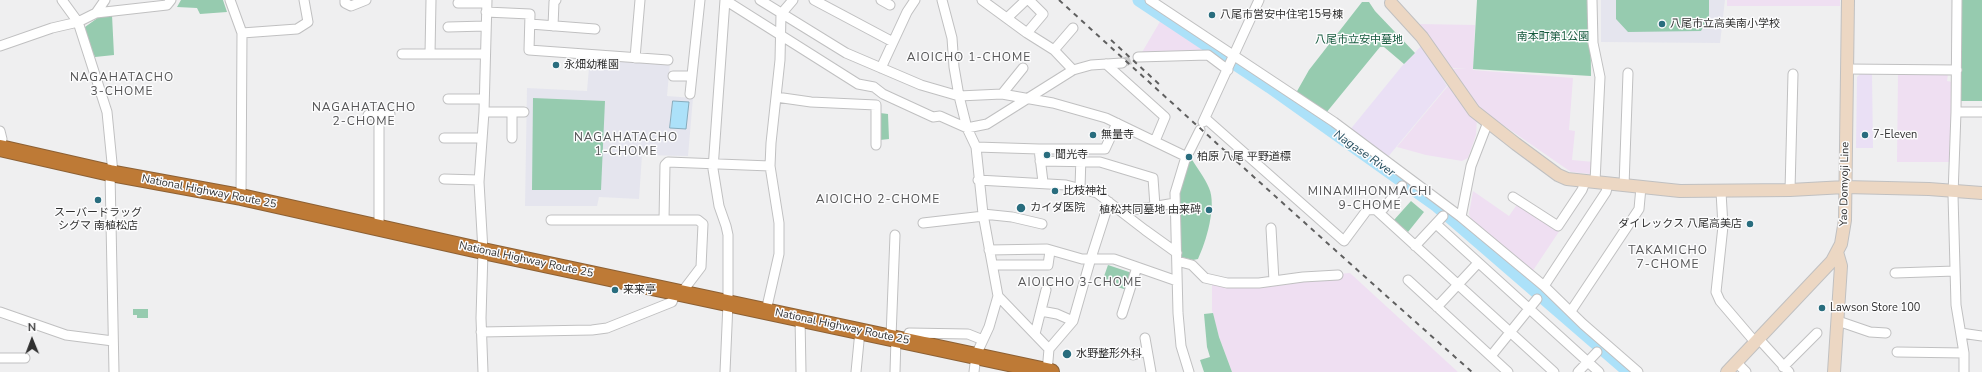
<!DOCTYPE html>
<meta charset="utf-8">
<style>
body{margin:0}
#map{position:relative;width:1982px;height:372px;overflow:hidden;background:#efeff0;font-family:"Nunito Sans",sans-serif}
canvas{display:block}
.north{position:absolute;left:12px;top:320px;width:40px;height:40px;-webkit-text-stroke:3px #fcfcfd;paint-order:stroke;rotate:359deg;font-size:11px;font-weight:700;line-height:16px;text-align:center;color:#303030}
.north::after{content:'';display:block;margin:auto;width:14px;height:18px;background:#303030;clip-path:polygon(50% 0,100% 100%,50% 72%,0 100%)}
</style>
<div id="map">
<canvas width="1982" height="372"></canvas>
<div class="north">N</div>
</div>
<script>
const g = document.querySelector('canvas').getContext('2d');
g.lineJoin = 'round';
function fill(path, color) {
  g.fillStyle = color;
  g.fill(path, 'evenodd');
}
function trace(path, color, width, dash) {
  g.strokeStyle = color;
  g.lineWidth = width;
  g.lineCap = dash ? 'butt' : 'round';
  g.setLineDash(dash || []);
  g.stroke(path);
}
function write(font, color, halo, rows, align = 'center') {
  g.font = font + ' "Nunito Sans","Noto Sans JP",sans-serif';
  g.lineWidth = 3;
  g.setLineDash([]);
  g.textBaseline = 'middle';
  g.strokeStyle = halo;
  g.fillStyle = color;
  for (const [text, x, y, turn = 0] of rows) {
    g.save();
    g.translate(x, y);
    g.rotate((+turn || 0) * Math.PI / 180);
    g.textAlign = isNaN(turn) ? turn : align;
    if (halo) g.strokeText(text, 0, 0);
    g.fillText(text, 0, 0);
    g.restore();
  }
}
const commercial = new Path2D(`
 M 1422,45 L 1447,86 L 1387,158 L 1349,131 L 1402,66 Z
 M 1860,74 L 1872,74 L 1873,148 L 1856,148 L 1857,77 Z`);
const industrial = new Path2D(`
 M 1727,0 L 1840,0 L 1840,6 L 1727,6 Z
 M 1161,20 L 1210,51 L 1141,54 Z
 M 1418,24 L 1475,25 L 1473,70 L 1573,78 L 1569,130 L 1575,131 L 1572,160 L 1594,162 L 1593,172 L 1590,174 L 1571,172 L 1490,116 L 1492,102 L 1490,116 L 1476,105 L 1450,69 L 1466,69 L 1450,68 Z
 M 1898,74 L 1948,74 L 1947,81 L 1953,82 L 1949,162 L 1897,162 Z
 M 1448,86 L 1465,108 L 1477,119 L 1476,135 L 1468,158 L 1462,161 L 1426,155 L 1397,147 Z
 M 1473,191 L 1509,216 L 1518,203 L 1560,230 L 1532,272 L 1471,219 L 1469,214 Z
 M 1350,273 L 1458,372 L 1232,372 L 1219,337 L 1212,310 L 1212,284 Z`);
const built = new Path2D(`
 M 1601,0 L 1725,0 L 1720,43 L 1601,42 Z
 M 590,56 L 670,63 L 667,96 L 693,98 L 688,156 L 642,155 L 639,199 L 599,197 L 597,206 L 525,206 L 527,88 L 587,91 Z`);
const green = new Path2D(`
 M 181,0 L 223,0 L 227,12 L 200,14 L 197,8 L 177,7 Z
 M 1477,0 L 1590,0 L 1591,76 L 1473,69 Z
 M 1616,0 L 1709,0 L 1709,16 L 1701,31 L 1628,32 L 1616,19 Z
 M 1961,0 L 1982,0 L 1982,101 L 1961,101 Z
 M 1362,2 L 1369,2 L 1375,11 L 1415,53 L 1404,64 L 1384,47 L 1380,47 L 1326,113 L 1296,93 L 1309,70 Z
 M 112,15 L 114,55 L 95,57 L 87,40 L 85,27 L 99,17 Z
 M 533,98 L 605,101 L 601,190 L 532,190 Z
 M 880,113 L 888,114 L 889,139 L 880,140 Z
 M 1191,158 C 1197,168 1205,178 1209,188 C 1217,206 1206,242 1198,259 L 1193,260 L 1181,257 C 1179,223 1173,189 1191,158 Z
 M 1411,201 L 1424,212 L 1408,232 L 1394,220 Z
 M 1108,265 L 1132,273 L 1127,290 L 1102,282 Z
 M 133,309 L 148,309 L 148,318 L 137,318 L 137,315 L 133,315 Z
 M 1213,313 L 1219,337 L 1232,372 L 1204,372 L 1200,360 L 1210,357 L 1207,347 L 1204,314 Z`);
const water = new Path2D(`
 M 673,101 L 689,102 L 686,129 L 670,128 Z`);
const river = new Path2D(`
 M 1139,0 L 1270,87 L 1437,206 L 1629,372`);
const streetTunnel = new Path2D(`
 M 1122,63 L 1138,57`);
const street = new Path2D(`
 M 62,0 L 78,22
 M 230,0 L 242,33 L 241,197
 M 345,0 L 345,3 L 351,6 L 366,0
 M 760,0 L 846,53 L 921,85 L 959,96 L 1002,94 L 1053,103 L 1106,118 L 1187,157
 M 814,0 L 893,42
 M 881,0 L 890,5
 M 942,0 L 952,38 L 954,67 L 959,96 L 967,128 L 976,147 L 983,214 L 998,296 L 989,327 L 976,355 L 974,372
 M 982,0 L 1027,33 L 1054,50 L 1073,70
 M 1150,0 L 1334,122 L 1461,217
 M 1592,0 L 1593,43 L 1600,77 L 1595,182
 M 1957,0 L 1956,112 L 1953,195 L 1956,305 L 1964,353 L 1964,372
 M 458,3 L 486,3
 M 486,12 L 530,14 L 529,50 L 668,60
 M 96,13 L 105,0
 M 1007,18 L 1026,0
 M 530,24 L 595,29
 M 553,26 L 554,2 L 556,0
 M 448,27 L 486,26
 M 242,33 L 297,29 L 308,22 L 304,0
 M 1027,33 L 1043,14 L 1029,0
 M 0,46 L 52,28 L 78,22
 M 1054,50 L 1073,28
 M 402,54 L 485,54
 M 430,54 L 431,0
 M 1138,57 L 1208,55 L 1228,70
 M 635,58 L 640,0
 M 1106,64 L 1165,117 L 1155,141
 M 881,68 L 907,12 L 915,0
 M 1847,69 L 1957,70
 M 673,76 L 692,76
 M 690,94 L 700,0
 M 1002,94 L 1023,68
 M 776,97 L 811,102 L 876,105 L 876,145
 M 448,99 L 484,99
 M 484,112 L 524,112
 M 1956,112 L 1982,112
 M 368,115 L 390,114
 M 1205,118 L 1344,241 L 1367,210 L 1383,209 L 1402,186
 M 1203,122 L 1259,0
 M 1488,122 L 1471,166 L 1461,217 L 1544,286 L 1583,324 L 1638,372
 M 0,131 L 2,139 L 0,148
 M 444,138 L 482,138
 M 512,138 L 512,112
 M 976,147 L 1039,149 L 1043,182
 M 1039,149 L 1105,149 L 1117,123
 M 1040,161 L 1100,162 L 1153,178 L 1155,206
 M 110,173 L 114,372
 M 113,173 L 107,112 L 78,22 L 96,13 L 167,5 L 171,0
 M 444,179 L 479,180
 M 978,180 L 1066,185 L 1097,193 L 1145,230 L 1177,253
 M 1624,186 L 1628,73
 M 1080,188 L 1081,156
 M 1790,190 L 1793,74
 M 1721,192 L 1723,226 L 1716,292 L 1720,301 L 1755,342
 M 1513,197 L 1558,226 L 1582,190 L 1585,182
 M 1375,209 L 1554,372
 M 1120,210 L 1140,209 L 1175,203
 M 983,214 L 1012,217 L 1042,224
 M 551,220 L 698,220 L 703,224 L 701,267 L 682,292
 M 664,220 L 665,165 L 668,162 L 770,166
 M 923,223 L 984,216
 M 1436,224 L 1599,372
 M 379,228 L 379,114
 M 1271,228 L 1274,281
 M 1415,246 L 1443,216
 M 989,250 L 1047,249 L 1082,259 L 1114,259 L 1177,281
 M 1177,261 L 1192,265 L 1205,278 L 1227,283 L 1259,283 L 1303,277 L 1338,275
 M 993,265 L 1048,265 L 1050,251
 M 1895,273 L 1955,271
 M 1408,280 L 1508,372
 M 1544,286 L 1606,192 L 1608,184
 M 998,296 L 1049,349
 M 1437,307 L 1478,263
 M 766,311 L 779,254 L 779,223 L 770,166 L 771,143 L 780,60 L 781,14 L 793,0
 M 1041,311 L 1057,314 L 1073,321
 M 1571,311 L 1639,209 L 1641,187
 M 0,312 L 66,335 L 113,341
 M 1122,314 L 1137,267
 M 800,317 L 801,372
 M 1838,321 L 1870,332 L 1886,333
 M 481,332 L 592,330 L 607,328 L 672,302 L 676,291
 M 1961,333 L 1982,336
 M 1035,334 L 1046,290
 M 891,337 L 895,235
 M 1145,338 L 1151,372
 M 1758,338 L 1789,372
 M 906,340 L 909,333 L 968,334 L 983,340
 M 1897,352 L 1964,353
 M 1133,355 L 1147,351
 M 1491,356 L 1537,299
 M 0,358 L 25,358
 M 1736,362 L 1746,372
 M 1783,367 L 1817,333
 M 483,372 L 481,318 L 483,251 L 479,182 L 484,112 L 487,0
 M 725,372 L 728,303 L 728,235 L 726,226 L 719,206 L 713,169 L 725,0 L 858,84 L 874,87 L 883,94 L 933,117 L 940,116 L 967,128 L 987,124 L 1073,70 L 1091,65 L 1122,63
 M 856,372 L 860,331
 M 895,372 L 896,338
 M 1047,372 L 1049,349 L 1073,321 L 1091,258 L 1109,202
 M 1189,372 L 1181,346 L 1178,313 L 1175,193 L 1185,160 L 1200,130
 M 1578,372 L 1597,352`);
const secondary = new Path2D(`
 M 1391,3 L 1422,37 L 1474,111 L 1516,144 L 1558,175 L 1567,179 L 1680,191 L 1790,190 L 1845,187 L 1929,189 L 1982,193
 M 1727,372 L 1832,261 L 1841,244 L 1845,220 L 1848,0
 M 1834,372 L 1841,266 L 1837,252`);
const highway = new Path2D(`
 M 0,148 L 110,173 L 241,197 L 483,251 L 1051,372`);
const rail = new Path2D(`
 M 1059,0 C 1196,125 1333,249 1472,372
 M 1111,40 L 1160,85`);
const markers = [
 [1212,15,4,"#296d7e"],
 [1662,24,4,"#296d7e"],
 [556,65,4,"#296d7e"],
 [1093,135,4,"#296d7e"],
 [1865,135,4,"#296d7e"],
 [1047,155,4,"#296d7e"],
 [1189,157,4,"#296d7e"],
 [1055,191,4,"#296d7e"],
 [98,200,4,"#296d7e"],
 [1021,208,5,"#296d7e"],
 [1209,210,4,"#296d7e"],
 [1750,224,4,"#296d7e"],
 [615,290,4,"#296d7e"],
 [1822,308,4,"#296d7e"],
 [1067,354,5,"#296d7e"]
];
const poiNames = [
 ["八尾市営安中住宅15号棟",1220,15],
 ["八尾市立高美南小学校",1670,24],
 ["永畑幼稚園",564,65],
 ["無量寺",1101,135],
 ["7-Eleven",1873,135],
 ["聞光寺",1055,155],
 ["柏原 八尾 平野道標",1197,157],
 ["比枝神社",1063,191],
 ["カイダ医院",1030,208],
 ["植松共同墓地 由来碑",1201,210,"right"],
 ["スーバードラッグ",98,213,"center"],
 ["シグマ 南植松店",98,226,"center"],
 ["ダイレックス 八尾高美店",1742,224,"right"],
 ["来来亭",623,290],
 ["Lawson Store 100",1830,308],
 ["水野整形外科",1076,354]
];
const parkNames = [
 ["南本町第1公園",1553,37],
 ["八尾市立安中墓地",1359,40]
];
const streetNames = [
 ["Yao Domyoji Line",1845,184,-89],
 ["National Highway Route 25",209,192,11],
 ["National Highway Route 25",526,260,12],
 ["National Highway Route 25",842,327,12]
];
const neighbourhoodNames = [
 ["AIOICHO 1-CHOME",969,58],
 ["NAGAHATACHO",122,78],
 ["3-CHOME",122,92],
 ["NAGAHATACHO",364,108],
 ["2-CHOME",364,122],
 ["NAGAHATACHO",626,138],
 ["1-CHOME",626,152],
 ["MINAMIHONMACHI",1370,192],
 ["9-CHOME",1370,206],
 ["AIOICHO 2-CHOME",878,200],
 ["TAKAMICHO",1668,251],
 ["7-CHOME",1668,265],
 ["AIOICHO 3-CHOME",1080,283]
];
const waterNames = [
 ["Nagase River",1364,154,35]
];
fill(commercial, '#eae0f5');
fill(industrial, '#efdff2');
fill(built, '#e5e5ee');
fill(green, '#96cbaf');
fill(water, '#ace1f9');
trace(water, '#87acbd', 1);
trace(river, '#ace1f9', 13);
trace(streetTunnel, '#c9c9ca', 9, [9, 4.5]);
trace(street, '#c0c0c1', 11);
trace(secondary, '#c0c0c1', 14);
trace(highway, '#8c6034', 18);
trace(street, '#fff', 9);
trace(secondary, '#ecd7c3', 12);
trace(highway, '#be7a36', 16);
trace(rail, '#5f5f5f', 2, [5, 5]);
for (const [x, y, r, color] of markers) {
  const dot = new Path2D();
  dot.arc(x, y, r, 0, 2 * Math.PI);
  g.fillStyle = color;
  g.fill(dot);
  trace(dot, '#fcfcfd', 1.5);
}
write('11px', '#303030', '#fcfcfd', poiNames, 'left');
write('11px', '#15593d', '#fcfcfd', parkNames);
write('11px', '#303030', '#fcfcfd', streetNames);
g.letterSpacing = '1px';
write('12px', '#545455', '#fcfcfd', neighbourhoodNames);
g.letterSpacing = '0px';
write('italic 12px', '#214b5c', '#fcfcfd', waterNames);
</script>
